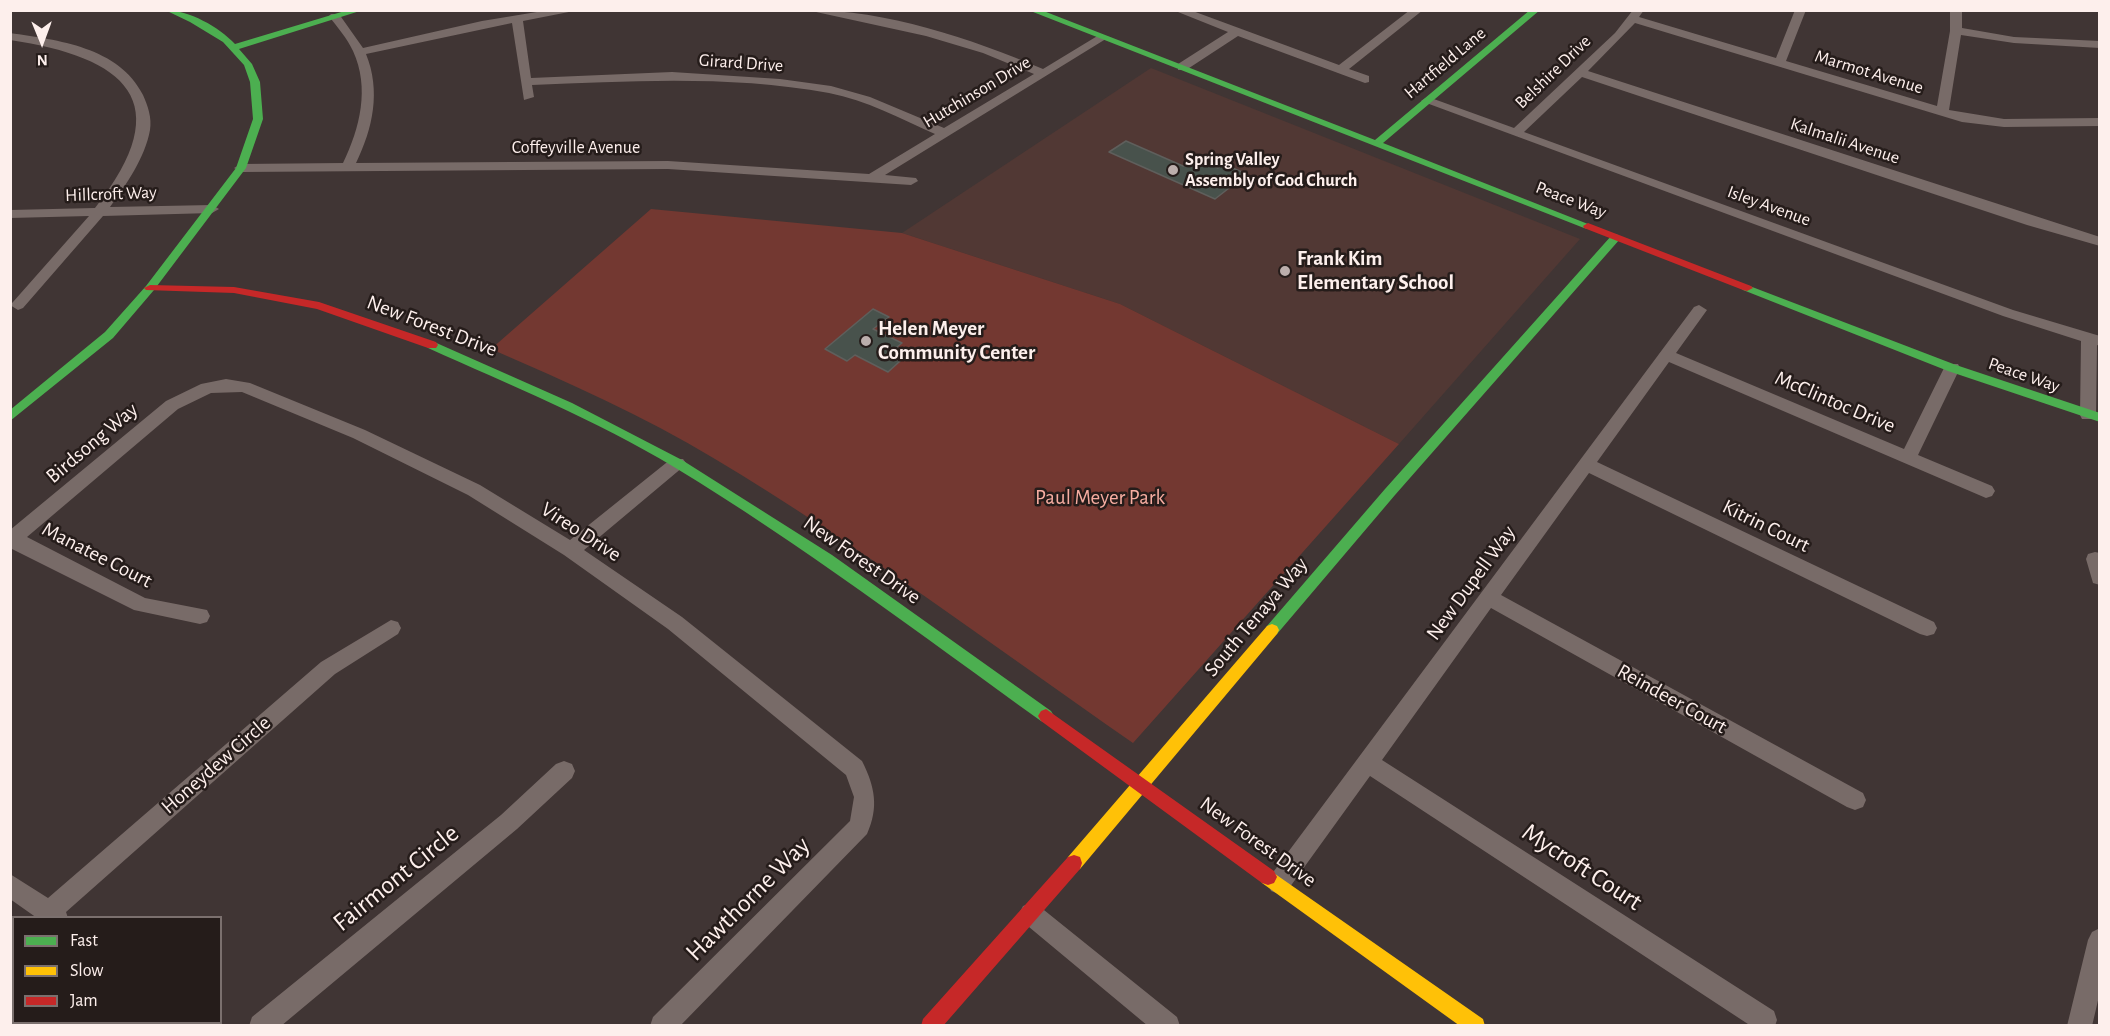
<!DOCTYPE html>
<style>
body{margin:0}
#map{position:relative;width:2110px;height:1036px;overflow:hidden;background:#403534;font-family:"Alegreya Sans",sans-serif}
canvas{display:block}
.frame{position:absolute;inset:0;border:12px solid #fdefec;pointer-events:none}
.legend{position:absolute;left:12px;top:916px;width:210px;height:108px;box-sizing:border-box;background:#251c1a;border:2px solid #7b706e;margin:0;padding:8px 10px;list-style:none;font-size:18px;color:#fdefec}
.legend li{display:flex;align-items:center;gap:12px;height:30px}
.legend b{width:30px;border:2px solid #7b706e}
.north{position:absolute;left:12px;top:12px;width:60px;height:60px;-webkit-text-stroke:4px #251c1a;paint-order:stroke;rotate:179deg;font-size:16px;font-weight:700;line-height:24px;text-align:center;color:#fdefec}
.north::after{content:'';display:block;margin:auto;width:21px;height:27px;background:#fdefec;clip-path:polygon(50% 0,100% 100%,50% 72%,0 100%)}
</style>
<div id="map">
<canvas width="2110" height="1036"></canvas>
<div class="frame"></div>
<ul class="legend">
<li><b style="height:8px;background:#4caf50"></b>Fast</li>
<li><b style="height:8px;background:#ffc107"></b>Slow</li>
<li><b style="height:8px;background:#c62828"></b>Jam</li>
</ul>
<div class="north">N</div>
</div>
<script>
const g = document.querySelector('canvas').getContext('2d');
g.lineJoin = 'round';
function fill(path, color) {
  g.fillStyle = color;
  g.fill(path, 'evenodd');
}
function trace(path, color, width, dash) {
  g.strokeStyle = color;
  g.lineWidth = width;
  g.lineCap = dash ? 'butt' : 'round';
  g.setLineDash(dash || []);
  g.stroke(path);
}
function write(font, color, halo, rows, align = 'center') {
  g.font = font + ' "Alegreya Sans",sans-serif';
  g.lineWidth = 5;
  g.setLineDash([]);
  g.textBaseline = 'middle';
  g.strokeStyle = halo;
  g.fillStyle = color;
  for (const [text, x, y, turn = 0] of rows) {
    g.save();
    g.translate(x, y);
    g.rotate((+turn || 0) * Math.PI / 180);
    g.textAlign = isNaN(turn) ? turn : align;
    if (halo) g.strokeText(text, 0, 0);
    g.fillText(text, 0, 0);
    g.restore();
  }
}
const built = new Path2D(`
 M 1151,68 L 1580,239 L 1399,444 L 1120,304 L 902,233 Z`);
const green = new Path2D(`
 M 651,209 L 902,233 L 1120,304 L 1399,444 L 1133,743 C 995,647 859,545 715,459 C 644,416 567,382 491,349 Z`);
const building = new Path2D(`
 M 1126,141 L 1183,166 L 1211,165 L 1218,168 L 1223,164 L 1247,174 L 1215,199 L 1109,152 Z
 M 873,309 L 889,317 L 873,329 L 902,343 L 897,347 L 909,353 L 888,372 L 855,355 L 847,361 L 825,349 Z`);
const street = new Path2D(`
 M 549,10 L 579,10 L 523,21 L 531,78 L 672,72 L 780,79 L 831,86 L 870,97 L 944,128 L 1034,74 L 983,53 L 926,36 L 807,10 C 887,10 969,38 1043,69 L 1099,35 L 1109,37 L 885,175 L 916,178 L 918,181 L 911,185 L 668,169 L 241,172 L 234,168 L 241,164 L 343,163 C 360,128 370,88 353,51 C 347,38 337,27 329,16 L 331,14 L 339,14 L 363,48 L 482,21 ZM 512,23 L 524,100 L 534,97 L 532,85 C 631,81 731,75 829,93 C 866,100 901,119 935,134 L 869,174 L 668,161 L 356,163 C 373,128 381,91 366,54 Z
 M 1173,10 L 1190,10 L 1339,65 L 1410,10 L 1423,10 L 1349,69 L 1369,76 L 1369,82 L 1365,83 L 1238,36 L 1186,70 L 1178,70 L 1178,64 L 1228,32 Z
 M 1633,10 L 1644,10 L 1639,17 L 1776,58 L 1795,10 L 1806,10 L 1786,61 L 1937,106 L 1950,31 L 1950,10 L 1962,10 L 1962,28 L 2014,37 L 2100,41 L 2100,48 L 2014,43 L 1961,35 L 1949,110 L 2004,119 L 2100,118 L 2100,126 L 2004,127 L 1962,122 L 1635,23 L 1588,71 L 2100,237 L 2100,246 L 2027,225 L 1582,77 L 1524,132 L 2013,310 L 2100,336 L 2100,346 L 2097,345 L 2096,415 L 2094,419 L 2082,419 L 2080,415 L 2081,341 L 2003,316 L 1421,101 L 1427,97 L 1431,98 L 1514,128 L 1615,33 Z
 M 10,33 C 58,40 119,47 143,95 C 148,106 152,118 150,130 C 145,158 126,185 110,207 L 212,205 L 219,209 L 212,213 L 103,216 L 23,308 L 18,310 L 10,305 L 13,302 L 89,216 L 10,218 L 10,210 L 95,208 C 180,101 125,57 10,40 Z
 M 1699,305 L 1707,310 L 1676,353 L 1904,449 L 1946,364 L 1958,364 L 1960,368 L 1918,455 L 1992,486 L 1995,491 L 1992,496 L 1986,498 L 1669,362 L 1597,462 L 1934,622 L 1937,628 L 1934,634 L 1927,636 L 1920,634 L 1589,473 L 1501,595 L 1863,793 L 1866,800 L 1863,807 L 1855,810 L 1847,807 L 1491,608 L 1382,760 L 1774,1011 L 1777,1020 L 1775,1026 L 1751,1026 L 1370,776 L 1287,891 L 1279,894 L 1271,891 L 1268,883 L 1271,875 L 1694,307 Z
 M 226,379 L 250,383 L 365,430 L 480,485 L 570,540 L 671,459 L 683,459 L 686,463 L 683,467 L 584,550 L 682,617 L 862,761 C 875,787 879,807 867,834 L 680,1026 L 650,1026 L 653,1017 L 850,821 L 854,797 L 846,775 L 668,629 L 564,555 L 468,495 L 353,438 L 242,392 L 211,393 L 178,409 L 27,537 L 145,598 L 207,610 L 210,616 L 207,622 L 200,624 L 134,610 L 10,548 L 10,530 L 166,401 L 201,384 Z
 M 2095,552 L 2100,553 L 2100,585 L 2093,583 L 2086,559 L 2088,554 Z
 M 391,620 L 398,622 L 401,628 L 398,634 L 335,674 L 66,912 L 68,918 L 37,918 L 10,899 L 10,874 L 48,898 L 321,662 Z
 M 564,761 L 572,764 L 575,771 L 572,778 L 517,829 L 281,1026 L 249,1026 L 252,1017 L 501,815 L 556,764 Z
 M 1031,903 L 1039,906 L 1177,1017 L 1180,1026 L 1148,1026 L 1023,922 L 1019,914 L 1023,906 Z
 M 2100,928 L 2100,992 L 2092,1026 L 2067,1026 L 2088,940 L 2092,932 Z
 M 220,1021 L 222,1026 L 194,1026 L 193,1022 Z`);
const fast = new Path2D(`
 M 165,10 C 189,10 219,27 235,44 L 348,10 L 363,10 L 239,49 L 252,64 L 260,82 L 263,119 L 246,168 L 154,290 L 113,338 L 10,421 L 10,410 L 105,332 L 146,286 L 236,168 L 253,119 L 250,82 L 244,65 L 223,42 L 190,22 Z
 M 1028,10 L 1041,10 L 1375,140 L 1530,10 L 1540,10 L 1383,143 L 1593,226 L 1588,229 L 1584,228 Z
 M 1616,234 L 1621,237 L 1620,239 L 1395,495 L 1277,634 L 1272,636 L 1267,634 L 1265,630 L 1267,626 L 1385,489 L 1612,235 Z
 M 1747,285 L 1956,365 L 2100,413 L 2100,422 L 1948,371 L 1743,290 L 1741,288 Z
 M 432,341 L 572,403 L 682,460 L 832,555 L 1051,711 L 1054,716 L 1051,721 L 1046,723 L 1041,721 C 920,634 801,544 674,467 C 596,420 510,385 428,348 L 426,345 L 428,342 Z`);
const slow = new Path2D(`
 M 1272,624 L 1277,626 L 1279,630 L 1277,634 L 1080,869 L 1074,871 L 1068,869 L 1066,863 L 1068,857 L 1267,626 Z
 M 1268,869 L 1483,1019 L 1485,1026 L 1460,1026 L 1262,883 L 1259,877 L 1262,871 Z`);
const jam = new Path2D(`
 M 1588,223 L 1751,286 L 1753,288 L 1747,291 L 1743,290 L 1584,228 L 1583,226 Z
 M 150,285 L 234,287 L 319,302 L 436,342 L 438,345 L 436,348 L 428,348 L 317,309 L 234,293 L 146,290 L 144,288 Z
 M 1046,709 L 1274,871 L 1277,877 L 1274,883 L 1268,885 L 1262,883 L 1041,721 L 1038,716 L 1041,711 Z
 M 1074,855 L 1080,857 L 1082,863 L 1080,869 L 943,1026 L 921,1026 L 923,1019 L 1068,857 Z`);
const markers = [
 [1173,170,6,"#bbaeac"],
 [1285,271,6,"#bbaeac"],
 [866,341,6,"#bbaeac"]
];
const farStreetnames = [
 ["Girard Drive",741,63,4],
 ["Hartfield Lane",1445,63,-40],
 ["Belshire Drive",1553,72,-44],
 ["Marmot Avenue",1869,72,17],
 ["Hutchinson Drive",977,92,-31],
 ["Kalmalii Avenue",1845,141,18],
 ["Coffeyville Avenue",576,148],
 ["Hillcroft Way",111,194,-2],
 ["Peace Way",1571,200,21],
 ["Isley Avenue",1769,206,20],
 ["Peace Way",2024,375,19]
];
const farPoinames = [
 ["Spring Valley",1185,160],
 ["Assembly of God Church",1185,181]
];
const poiNames = [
 ["Frank Kim",1297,259],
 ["Elementary School",1297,283],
 ["Helen Meyer",878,329],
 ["Community Center",878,353]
];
const streetNames = [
 ["New Forest Drive",432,326,21],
 ["McClintoc Drive",1835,402,23],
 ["Birdsong Way",92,443,-40],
 ["Kitrin Court",1766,526,26],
 ["Vireo Drive",581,532,33],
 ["Manatee Court",97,555,27],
 ["New Forest Drive",862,560,35],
 ["New Dupell Way",1471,583,-54],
 ["South Tenaya Way",1256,617,-50],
 ["Reindeer Court",1672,699,29],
 ["Honeydew Circle",216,765,-41],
 ["New Forest Drive",1258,842,36]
];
const parkNames = [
 ["Paul Meyer Park",1100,498]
];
const nearStreetnames = [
 ["Mycroft Court",1582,867,33],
 ["Fairmont Circle",396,878,-39],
 ["Hawthorne Way",748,899,-45]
];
fill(built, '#513834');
fill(green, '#733831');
fill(building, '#48524c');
trace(building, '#5f5f5c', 1.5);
fill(street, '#786b68');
fill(fast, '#4caf50');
fill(slow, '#ffc107');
fill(jam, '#c62828');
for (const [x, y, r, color] of markers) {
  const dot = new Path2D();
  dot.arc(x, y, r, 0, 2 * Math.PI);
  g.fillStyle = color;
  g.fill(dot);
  trace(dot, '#251c1a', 2);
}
write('18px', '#fdefec', '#251c1a', farStreetnames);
write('bold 18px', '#fdefec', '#251c1a', farPoinames, 'left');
write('bold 21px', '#fdefec', '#251c1a', poiNames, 'left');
write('21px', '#fdefec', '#251c1a', streetNames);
write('21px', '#f7ada1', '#251c1a', parkNames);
write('26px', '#fdefec', '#251c1a', nearStreetnames);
</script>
